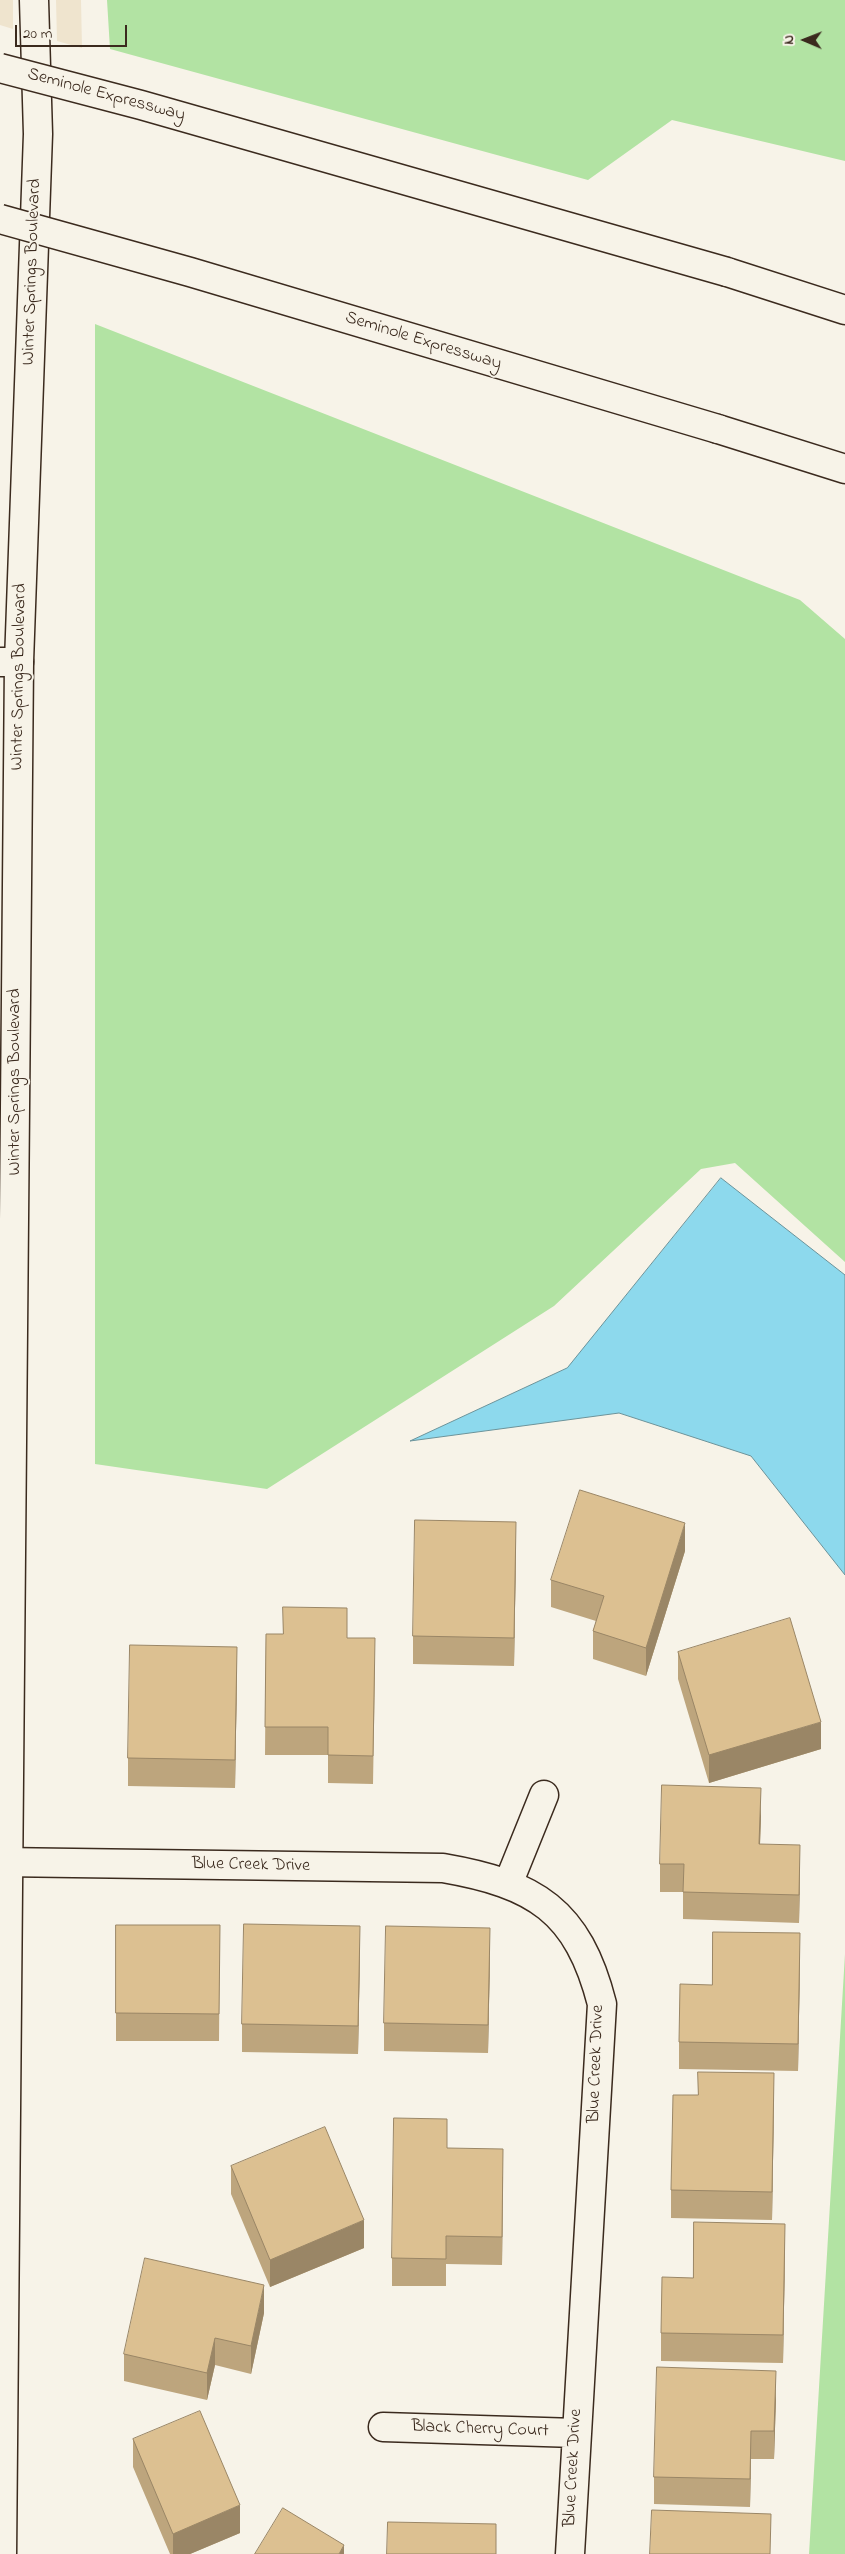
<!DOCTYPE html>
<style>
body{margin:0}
#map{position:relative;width:845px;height:2554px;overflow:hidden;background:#f7f3e8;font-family:"Indie Flower",sans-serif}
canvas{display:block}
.north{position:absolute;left:780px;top:15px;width:50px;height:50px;-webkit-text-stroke:4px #f7f3e8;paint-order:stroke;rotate:271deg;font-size:14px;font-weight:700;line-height:20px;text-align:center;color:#3b2a1e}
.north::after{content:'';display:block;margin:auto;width:18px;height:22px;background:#3b2a1e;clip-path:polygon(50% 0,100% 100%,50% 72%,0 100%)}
.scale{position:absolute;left:15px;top:25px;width:112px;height:22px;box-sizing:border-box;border:2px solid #3b2a1e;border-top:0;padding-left:6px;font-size:15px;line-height:18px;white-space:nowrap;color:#3b2a1e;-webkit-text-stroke:4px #f7f3e8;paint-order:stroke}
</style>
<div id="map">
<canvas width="845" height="2554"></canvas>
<div class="north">N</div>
<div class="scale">20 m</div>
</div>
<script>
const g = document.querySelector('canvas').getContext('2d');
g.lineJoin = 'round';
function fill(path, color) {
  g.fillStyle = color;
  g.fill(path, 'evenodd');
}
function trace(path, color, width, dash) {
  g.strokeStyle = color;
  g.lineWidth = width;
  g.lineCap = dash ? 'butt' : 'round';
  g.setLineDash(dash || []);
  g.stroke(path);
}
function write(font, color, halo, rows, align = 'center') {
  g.font = font + ' "Indie Flower",sans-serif';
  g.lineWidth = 4;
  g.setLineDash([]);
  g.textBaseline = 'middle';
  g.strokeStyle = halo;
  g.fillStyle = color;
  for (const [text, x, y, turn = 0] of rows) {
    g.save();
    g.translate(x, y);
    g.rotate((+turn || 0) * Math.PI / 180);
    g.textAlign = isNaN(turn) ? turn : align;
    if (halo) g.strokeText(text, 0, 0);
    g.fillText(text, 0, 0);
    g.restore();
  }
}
const built = new Path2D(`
 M 0,0 L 13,0 L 13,29 L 0,25 Z
 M 56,0 L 81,0 L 82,48 L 57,41 Z`);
const green = new Path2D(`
 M 107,0 L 845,0 L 845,161 L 672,120 L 588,180 L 110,49 Z
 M 95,324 L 800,600 L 845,639 L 845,1262 L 735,1163 L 701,1169 L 554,1306 L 267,1489 L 95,1464 Z
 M 845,1954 L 845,2554 L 809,2554 Z`);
const water = new Path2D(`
 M 721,1178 L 845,1275 L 845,1575 L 751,1456 L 619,1413 L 410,1441 L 567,1368 Z`);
const street = new Path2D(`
 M 0,662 L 19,662
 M 0,1862 L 443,1868 C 535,1884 578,1910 602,2004 L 570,2554
 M 508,1884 L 544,1795
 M 383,2427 L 576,2433`);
const secondary = new Path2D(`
 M 2,2554 L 19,662 L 38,134 L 34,0`);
const highway = new Path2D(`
 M 727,272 L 845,310
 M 718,429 L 845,469`);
const highwayBridge = new Path2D(`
 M 0,68 L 141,105 L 727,272
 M 0,219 L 190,272 L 718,429`);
const wall = new Path2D(`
 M 516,1550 L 514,1666 L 413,1664 L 413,1636 Z
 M 685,1551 L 646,1676 L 593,1659 L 593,1631 L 596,1621 L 551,1607 L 551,1580 Z
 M 266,1634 L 347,1638 L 375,1666 L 373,1784 L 328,1783 L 328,1755 L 265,1755 Z
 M 678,1652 L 821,1749 L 709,1783 L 678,1679 Z
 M 237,1674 L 235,1788 L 128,1786 L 128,1758 Z
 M 761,1816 L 760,1844 L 800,1873 L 799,1923 L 683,1919 L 683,1892 L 660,1892 L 660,1864 Z
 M 116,1925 L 220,1925 L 219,2041 L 116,2041 Z
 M 360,1953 L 358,2054 L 242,2052 L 242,2024 Z
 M 490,1956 L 488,2053 L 384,2051 L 384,2023 Z
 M 800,1961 L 798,2071 L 679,2069 L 679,2042 L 712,1985 Z
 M 774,2101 L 772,2220 L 671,2218 L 671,2190 Z
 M 447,2148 L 503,2177 L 502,2265 L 446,2264 L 446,2286 L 392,2286 L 392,2258 Z
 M 231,2166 L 364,2248 L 270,2287 L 231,2194 Z
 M 785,2251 L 783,2363 L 661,2361 L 661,2333 L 693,2278 Z
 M 264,2313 L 251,2374 L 215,2365 L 207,2400 L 124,2381 L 124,2354 Z
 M 776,2398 L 774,2459 L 751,2459 L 750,2507 L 654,2504 L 654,2477 Z
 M 133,2439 L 240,2533 L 190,2554 L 170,2554 L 133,2467 Z`);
const shadedWall = new Path2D(`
 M 516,1522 L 516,1550 L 514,1666 L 514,1638 Z
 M 685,1523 L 685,1551 L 646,1676 L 646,1648 Z
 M 237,1647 L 237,1674 L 235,1788 L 235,1760 Z
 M 821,1722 L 821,1749 L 709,1783 L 709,1755 Z
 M 761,1788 L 761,1816 L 759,1872 L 759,1844 Z
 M 800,1845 L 800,1873 L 799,1923 L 799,1895 Z
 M 360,1926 L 360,1953 L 358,2054 L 358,2026 Z
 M 490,1928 L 490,1956 L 488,2053 L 488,2025 Z
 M 800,1933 L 800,1961 L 798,2071 L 798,2044 Z
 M 774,2073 L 774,2101 L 772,2220 L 772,2192 Z
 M 503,2149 L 503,2177 L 502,2265 L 502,2237 Z
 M 364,2220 L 364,2248 L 270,2287 L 270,2260 Z
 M 785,2224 L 785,2251 L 783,2363 L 783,2335 Z
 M 264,2285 L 264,2313 L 251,2374 L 251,2346 Z
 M 215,2338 L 215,2365 L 207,2400 L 207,2373 Z
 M 776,2371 L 776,2398 L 774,2459 L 774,2431 Z
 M 751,2431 L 751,2459 L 750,2507 L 750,2479 Z
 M 240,2505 L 240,2533 L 190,2554 L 173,2554 L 173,2534 Z
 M 344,2545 L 344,2554 L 339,2554 Z`);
const building = new Path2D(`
 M 580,1490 L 685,1523 L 646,1648 L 593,1631 L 604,1596 L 551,1580 Z
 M 415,1520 L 516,1522 L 514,1638 L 413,1636 Z
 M 283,1607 L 347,1608 L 347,1638 L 375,1638 L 373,1756 L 328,1755 L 328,1727 L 265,1727 L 266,1634 L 283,1634 Z
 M 790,1618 L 821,1722 L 709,1755 L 678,1652 Z
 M 130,1645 L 237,1647 L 235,1760 L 128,1758 Z
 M 662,1785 L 761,1788 L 759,1844 L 800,1845 L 799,1895 L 683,1892 L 684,1864 L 660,1864 Z
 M 244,1924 L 360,1926 L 358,2026 L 242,2024 Z
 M 116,1925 L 220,1925 L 219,2014 L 116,2013 Z
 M 386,1926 L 490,1928 L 488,2025 L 384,2023 Z
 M 713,1932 L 800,1933 L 798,2044 L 679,2042 L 680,1984 L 712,1985 Z
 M 698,2072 L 774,2073 L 772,2192 L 671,2190 L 673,2095 L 698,2095 Z
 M 394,2118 L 447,2119 L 447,2148 L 503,2149 L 502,2237 L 446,2236 L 446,2259 L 392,2258 Z
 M 325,2127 L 364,2220 L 270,2260 L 231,2166 Z
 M 694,2222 L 785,2224 L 783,2335 L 661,2333 L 662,2277 L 693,2278 Z
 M 145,2258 L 264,2285 L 251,2346 L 215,2338 L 207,2373 L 124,2354 Z
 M 657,2367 L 776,2371 L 774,2431 L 751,2431 L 750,2479 L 654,2477 Z
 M 200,2411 L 240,2505 L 173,2534 L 133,2439 Z
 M 283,2508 L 344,2545 L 339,2554 L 255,2554 Z
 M 652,2510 L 771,2514 L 770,2554 L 650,2554 Z
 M 388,2522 L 496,2524 L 496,2554 L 387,2554 Z`);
const streetNames = [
 ["Seminole Expressway",106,96,15],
 ["Winter Springs Boulevard",33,272,-88],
 ["Seminole Expressway",423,342,17],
 ["Winter Springs Boulevard",20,677,-89],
 ["Winter Springs Boulevard",16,1082,-90],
 ["Blue Creek Drive",251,1866,1],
 ["Blue Creek Drive",597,2064,-88],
 ["Black Cherry Court",480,2430,2],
 ["Blue Creek Drive",574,2468,-87]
];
fill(built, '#efe4ce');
fill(green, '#b2e3a3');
fill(water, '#8dd9ed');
trace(water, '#6c939a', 1);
trace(street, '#3b2a1e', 31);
trace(secondary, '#3b2a1e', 31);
trace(highway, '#3b2a1e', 31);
trace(street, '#f7f3e8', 28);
trace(secondary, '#f7f3e8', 28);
trace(highway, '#f7f3e8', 28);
trace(highwayBridge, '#3b2a1e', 31, []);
trace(highwayBridge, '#f7f3e8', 28);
fill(wall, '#bda57d');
fill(shadedWall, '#9a8666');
fill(building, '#dcc091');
trace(building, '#9a8666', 1);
write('18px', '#3b2a1e', '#f7f3e8', streetNames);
</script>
